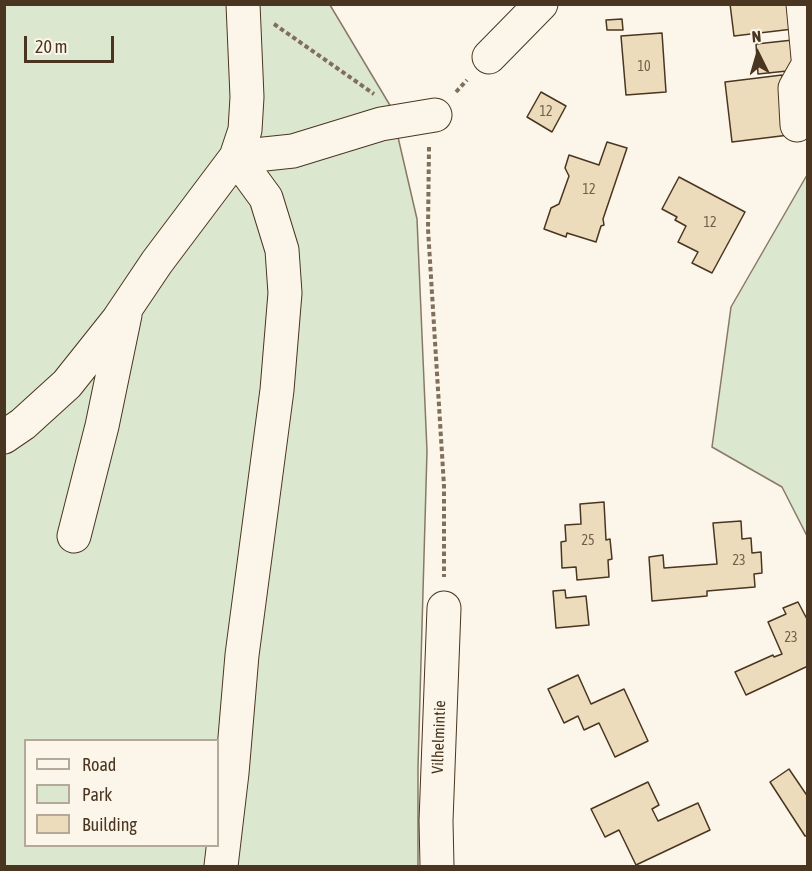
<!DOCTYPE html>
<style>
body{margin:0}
#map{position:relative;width:812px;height:871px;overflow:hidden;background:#fbf6e9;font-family:"Asap Condensed",sans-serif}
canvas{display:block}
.frame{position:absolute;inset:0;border:6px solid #4a3520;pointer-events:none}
.legend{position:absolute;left:24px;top:739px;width:195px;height:108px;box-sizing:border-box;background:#fbf6e9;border:2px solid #b4a999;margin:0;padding:8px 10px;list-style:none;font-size:18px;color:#4a3520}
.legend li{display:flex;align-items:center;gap:12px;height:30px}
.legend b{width:30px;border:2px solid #b4a999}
.north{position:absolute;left:728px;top:24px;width:60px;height:60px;-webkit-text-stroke:4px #fbf6e9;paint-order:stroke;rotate:355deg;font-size:16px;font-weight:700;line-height:24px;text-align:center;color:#4a3520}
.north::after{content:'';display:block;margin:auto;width:21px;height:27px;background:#4a3520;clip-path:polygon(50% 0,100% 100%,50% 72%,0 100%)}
.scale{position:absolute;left:24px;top:36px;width:90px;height:27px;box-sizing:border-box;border:3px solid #4a3520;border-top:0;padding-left:8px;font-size:18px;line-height:21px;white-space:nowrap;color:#4a3520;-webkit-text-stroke:4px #fbf6e9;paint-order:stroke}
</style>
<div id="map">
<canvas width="812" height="871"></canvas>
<div class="frame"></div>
<ul class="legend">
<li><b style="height:8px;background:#fbf6e9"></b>Road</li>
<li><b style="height:16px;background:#dce7d0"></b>Park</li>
<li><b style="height:16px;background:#ecdcbc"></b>Building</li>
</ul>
<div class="north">N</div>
<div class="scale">20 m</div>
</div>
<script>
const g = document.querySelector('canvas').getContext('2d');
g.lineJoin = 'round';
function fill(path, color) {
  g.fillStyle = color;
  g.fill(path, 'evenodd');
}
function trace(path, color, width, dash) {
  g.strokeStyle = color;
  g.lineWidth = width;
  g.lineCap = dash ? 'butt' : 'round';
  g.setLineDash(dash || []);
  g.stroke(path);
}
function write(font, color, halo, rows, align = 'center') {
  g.font = font + ' "Asap Condensed",sans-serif';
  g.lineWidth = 4.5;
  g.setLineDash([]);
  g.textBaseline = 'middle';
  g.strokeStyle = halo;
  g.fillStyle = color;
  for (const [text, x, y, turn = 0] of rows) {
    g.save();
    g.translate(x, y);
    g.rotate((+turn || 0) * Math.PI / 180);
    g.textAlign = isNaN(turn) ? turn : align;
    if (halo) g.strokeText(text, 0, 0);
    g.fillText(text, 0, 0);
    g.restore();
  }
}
const green = new Path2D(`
 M 5,5 L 330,5 L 391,107 L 417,219 L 427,451 L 418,767 L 418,866 L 5,866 ZM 26,740 L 218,740 L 218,846 L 26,846 Z
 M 807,175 L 807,536 L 782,487 L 712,447 L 731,307 Z`);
const building = new Path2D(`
 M 730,4 L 791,4 L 793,29 L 734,36 Z
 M 622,19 L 623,30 L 607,30 L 606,20 Z
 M 662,33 L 666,92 L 626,95 L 621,36 Z
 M 793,40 L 797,70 L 758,74 L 756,44 Z
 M 782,75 L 789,135 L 732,142 L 725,82 Z
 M 541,92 L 566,106 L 552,132 L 527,117 Z
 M 607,142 L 627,148 L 603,219 L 604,225 L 601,226 L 596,242 L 567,233 L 566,237 L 544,229 L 551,208 L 559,204 L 569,176 L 565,168 L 569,155 L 599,165 Z
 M 679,177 L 745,212 L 712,273 L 692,263 L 698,252 L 678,242 L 686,226 L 675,220 L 677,217 L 662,209 Z
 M 604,502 L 606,540 L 610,539 L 612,559 L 608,560 L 609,577 L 577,580 L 576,567 L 562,568 L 561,542 L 566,541 L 565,525 L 581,524 L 580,504 Z
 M 741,521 L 742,539 L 751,538 L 752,553 L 761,552 L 762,573 L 754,574 L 755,587 L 707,591 L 707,596 L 652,601 L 649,557 L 663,555 L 664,568 L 717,564 L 713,523 Z
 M 565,590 L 566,598 L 586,596 L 589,625 L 556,628 L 553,591 Z
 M 798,602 L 808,621 L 808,666 L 746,695 L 735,672 L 773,655 L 774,657 L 782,654 L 768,622 L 786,614 L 783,608 Z
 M 578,675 L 591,704 L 624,689 L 648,741 L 615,757 L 599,723 L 584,730 L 578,716 L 564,723 L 548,689 Z
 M 789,769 L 808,797 L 808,835 L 805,836 L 770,782 Z
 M 648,782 L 659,805 L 652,809 L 658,821 L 698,803 L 710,830 L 636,865 L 619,830 L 605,837 L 591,809 Z`);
const path = new Path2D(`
 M 274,24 L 374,94
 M 456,92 L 467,80
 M 429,147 L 428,229 L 444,486 L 444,577`);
const minor = new Path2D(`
 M 803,4 L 808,58
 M 489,57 L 541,4
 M 797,125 L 795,88 L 808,65
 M 236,157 L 293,151 L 381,124 L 435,115
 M 4,437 L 23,424 L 67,384 L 118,320 L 157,262 L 236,157 L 245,130 L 247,97 L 243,4
 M 74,536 L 102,426 L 125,315
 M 221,866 L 232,773 L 242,655 L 277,390 L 285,293 L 282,250 L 266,198 L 236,157
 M 437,866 L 436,821 L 444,608`);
const numberNames = [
 ["10",644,67],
 ["12",546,112],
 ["12",589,190],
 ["12",710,223],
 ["25",588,541],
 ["23",739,561],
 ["23",791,638]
];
const streetNames = [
 ["Vilhelmintie",439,737,-88]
];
fill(green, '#dce7d0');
trace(green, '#887966', 1.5);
fill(building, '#ecdcbc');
trace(building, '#4a3520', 1.5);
trace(minor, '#4a3520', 35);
trace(path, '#7f6f5c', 4, [4.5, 3]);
trace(minor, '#fbf6e9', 33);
write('14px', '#725f47', null, numberNames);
write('16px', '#4a3520', '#fbf6e9', streetNames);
</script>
